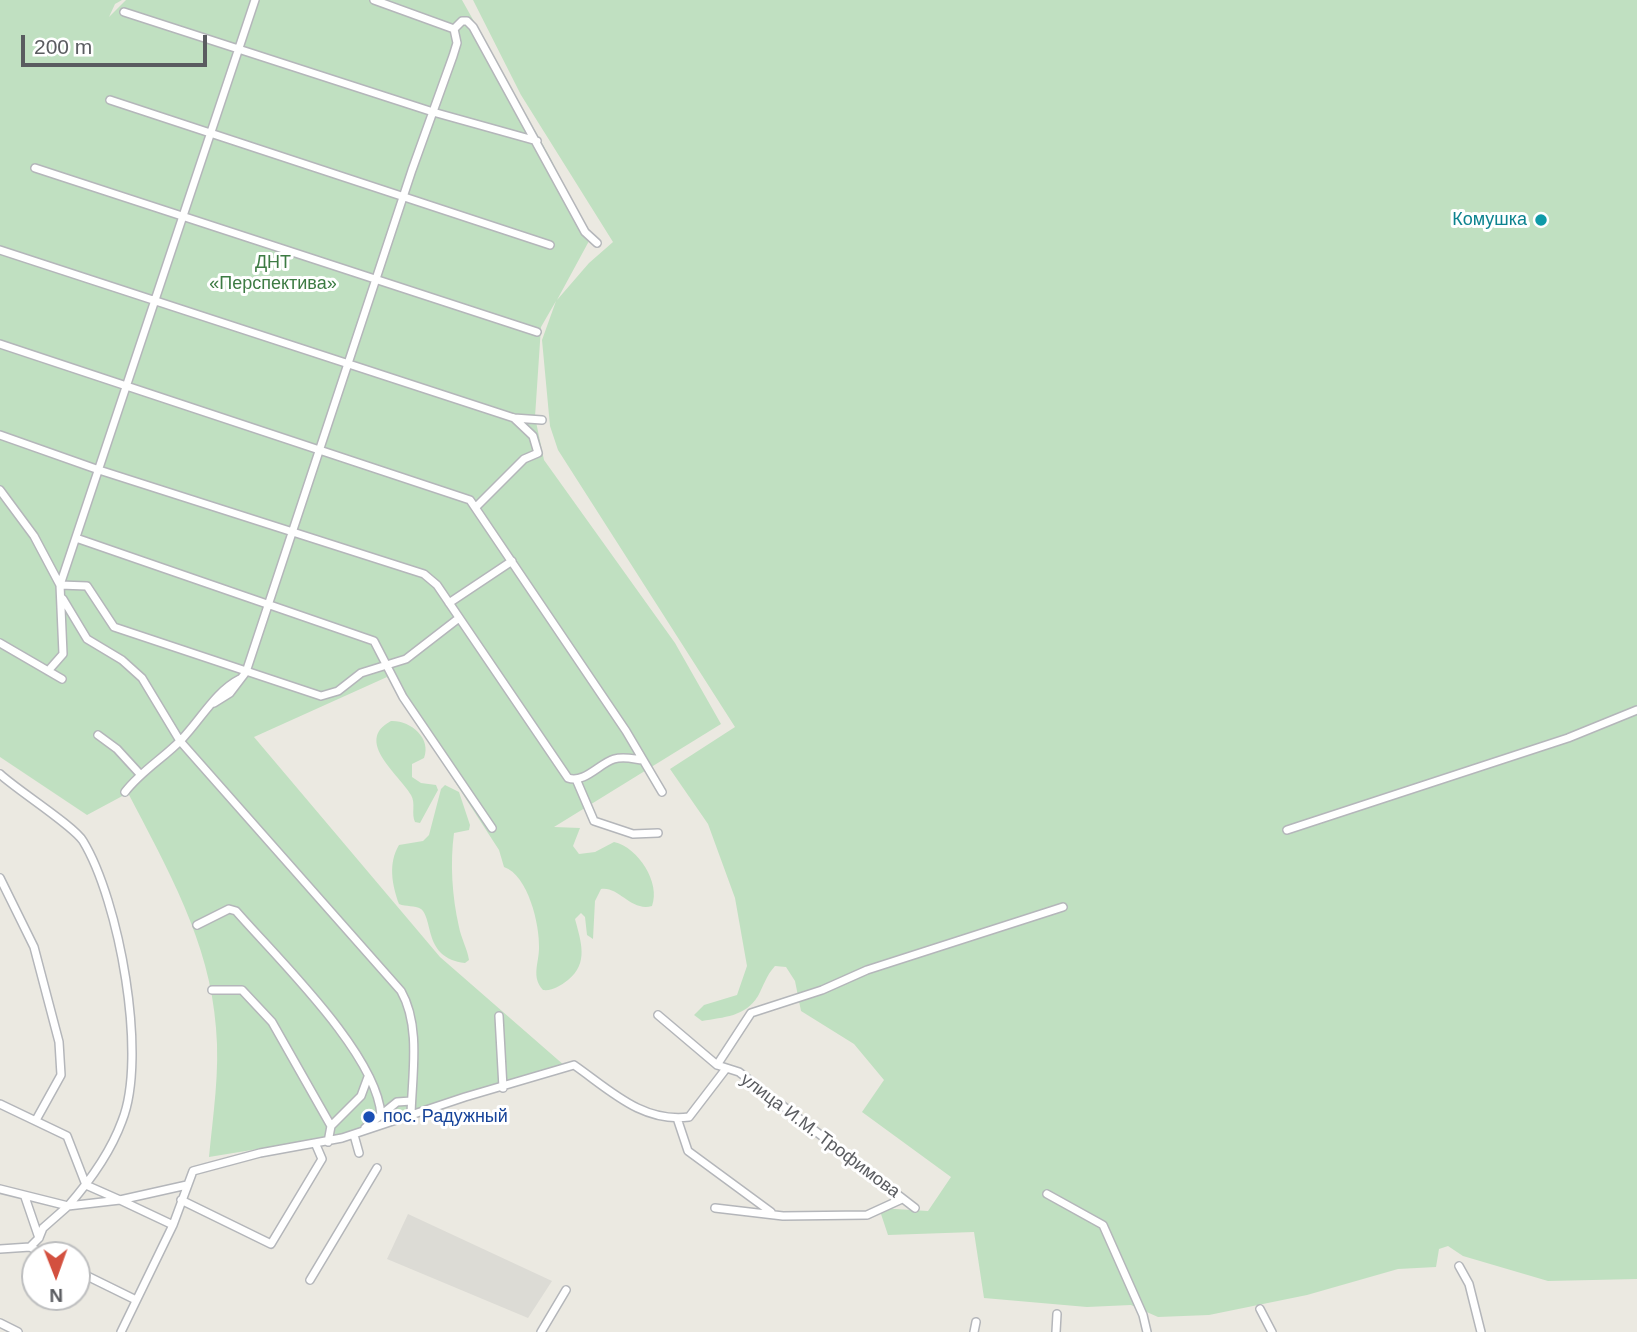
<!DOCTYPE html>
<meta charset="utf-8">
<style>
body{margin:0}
#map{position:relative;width:1637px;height:1332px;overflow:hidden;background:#ebe9e1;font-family:Helvetica,sans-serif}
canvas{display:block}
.north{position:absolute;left:21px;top:1241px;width:70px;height:70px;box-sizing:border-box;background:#fff;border:2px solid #bdbebf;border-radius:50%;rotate:179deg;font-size:19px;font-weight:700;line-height:28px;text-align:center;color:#5a5c60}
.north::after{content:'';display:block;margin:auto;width:24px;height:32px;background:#d3503f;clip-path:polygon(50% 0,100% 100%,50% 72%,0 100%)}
.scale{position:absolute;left:21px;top:35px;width:186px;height:32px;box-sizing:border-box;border:4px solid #5a5c60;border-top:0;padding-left:9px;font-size:21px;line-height:24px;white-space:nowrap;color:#5a5c60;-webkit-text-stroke:5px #fff;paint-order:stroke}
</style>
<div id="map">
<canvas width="1637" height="1332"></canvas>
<div class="north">N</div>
<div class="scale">200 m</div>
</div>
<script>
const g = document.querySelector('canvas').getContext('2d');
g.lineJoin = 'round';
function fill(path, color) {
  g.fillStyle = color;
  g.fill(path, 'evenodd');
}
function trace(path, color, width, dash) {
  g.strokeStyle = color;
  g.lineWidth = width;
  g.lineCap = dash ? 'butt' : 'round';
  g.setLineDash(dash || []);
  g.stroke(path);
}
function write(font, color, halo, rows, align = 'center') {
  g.font = font + ' Helvetica,sans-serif';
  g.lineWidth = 6;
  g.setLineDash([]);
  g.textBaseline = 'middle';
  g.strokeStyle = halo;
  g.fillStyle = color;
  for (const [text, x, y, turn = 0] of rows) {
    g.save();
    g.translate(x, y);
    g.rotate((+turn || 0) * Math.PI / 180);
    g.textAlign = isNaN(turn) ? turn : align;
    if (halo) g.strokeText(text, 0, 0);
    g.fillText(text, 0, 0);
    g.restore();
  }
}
const industrial = new Path2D(`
 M 408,1214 L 552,1281 L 528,1318 L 387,1259 Z`);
const green = new Path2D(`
 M 0,0 L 122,0 L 115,4 L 109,17 L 126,0 L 462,0 L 551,159 L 589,241 L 557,300 L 589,263 L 613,242 L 521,95 L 473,0 L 1637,0 L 1637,1279 L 1548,1281 L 1463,1256 L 1448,1246 L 1439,1249 L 1436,1267 L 1398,1269 L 1307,1295 L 1209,1315 L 1158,1317 L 1131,1305 L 1087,1307 L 984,1298 L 974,1232 L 888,1235 L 879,1208 L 928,1211 L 951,1177 L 862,1112 L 884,1080 L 854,1044 L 801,1011 L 795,981 L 786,967 L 775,966 C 766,976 764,985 758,996 C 745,1017 724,1017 702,1021 L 694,1015 L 704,1005 L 737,995 L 747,966 L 735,898 L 708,824 L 670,769 L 735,727 L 558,450 L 550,426 L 542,340 L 556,301 L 541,327 L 535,417 L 544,460 L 675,643 L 721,724 L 554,827 L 580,828 L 573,846 L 579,854 L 595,852 L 614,842 C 638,847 661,883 652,906 C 631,912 619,886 601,889 L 595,901 L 593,939 L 587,935 L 585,917 L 581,913 L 575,919 C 581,942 589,963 568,980 C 560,986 553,991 543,990 C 531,977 539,963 539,948 C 540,925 528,875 504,867 L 499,850 L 387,677 L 254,737 L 440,957 L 565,1066 L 337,1136 L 209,1157 C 213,1115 220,1071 216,1028 C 210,942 167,868 128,793 L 87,815 L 0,757 Z
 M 391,721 C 410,720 432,738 424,758 L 412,764 L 412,777 L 421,783 L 436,785 L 438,790 L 420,823 L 415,822 C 411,814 416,803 411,795 C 400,775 353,741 391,721 Z
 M 445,785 L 459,792 L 470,825 L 469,830 L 454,833 C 450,863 452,896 459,927 C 461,938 467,948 469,960 L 465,963 C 423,958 434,920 421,909 C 415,905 406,907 399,904 C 392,885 388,863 399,845 L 423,841 L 429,835 L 441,789 Z`);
const street = new Path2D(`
 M 374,0 L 454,29
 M 124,12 L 433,112 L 537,141
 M 454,29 L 462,21 L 467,21 L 473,27 L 585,232 L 597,243
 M 110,100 L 550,245
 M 35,168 L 537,332
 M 0,250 L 514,418 L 542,420
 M 0,344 L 470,500 L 626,731 L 662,792
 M 0,435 L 99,470 L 424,574 L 437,585 L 568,778 C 584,784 600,763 614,759 C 624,756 633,759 643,760
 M 0,490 L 34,536 L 60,585 L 87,586 L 114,627 L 321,696 L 338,691 L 361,673 L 406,659 L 459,618
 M 477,506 L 524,459 L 538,453 L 533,436 L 514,418
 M 76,538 L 374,641 L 403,697 L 492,828
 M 63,599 L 87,639 L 122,660 L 142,678 L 180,741 L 401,991 C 421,1026 412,1075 411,1115
 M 449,603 L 512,561
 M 0,643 L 62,679
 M 48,671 L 63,654 L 60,585 L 255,0
 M 214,703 L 230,693 L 246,672 L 412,170 L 453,56 L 457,43 L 454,29
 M 98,735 L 117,749 L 139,773
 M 0,774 C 17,790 74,826 83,841 C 119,900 148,1057 122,1121 C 111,1151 89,1182 68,1206 L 0,1189
 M 576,779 L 594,821 L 633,834 L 658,833
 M 125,792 C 142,770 164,758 182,739 C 201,719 216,691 240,679
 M 1287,830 L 1568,738 L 1637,710
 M 0,878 L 34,947 L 59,1042 L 61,1075 L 36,1120
 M 197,925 L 229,909 L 236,911 C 277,958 377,1054 381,1115
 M 212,990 L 242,990 L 272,1022 L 331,1126 L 328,1142
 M 658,1015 L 717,1065 L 739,1072 L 915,1208
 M 499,1016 L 503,1088
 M 717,1065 L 751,1013 L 822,990 L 867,970 L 1063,907
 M 0,1104 L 67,1136 L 86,1185 L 120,1200 L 187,1185
 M 677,1118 L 688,1151 L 771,1212
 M 331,1126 L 361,1096 L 368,1077
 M 365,1128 L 397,1102 L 411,1101
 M 354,1135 L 359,1153
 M 1047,1194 L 1103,1225 L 1143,1315 L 1147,1332
 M 25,1197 L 39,1238
 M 181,1200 L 271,1244 L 322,1159 L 316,1145
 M 715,1208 L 783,1216 L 867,1215 L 902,1199
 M 30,1247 L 46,1255
 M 0,1249 L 30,1247 L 39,1238 L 43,1228 L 68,1206 L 120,1200 L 173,1225
 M 1459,1266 L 1469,1284 L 1481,1332
 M 77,1271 L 136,1300
 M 310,1280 L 377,1168
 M 1260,1309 L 1272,1332
 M 0,1323 L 18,1332
 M 121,1332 L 173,1225 L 193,1171 L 260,1153 L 342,1138 L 465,1097 L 574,1065 C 610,1090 642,1123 689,1117 L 725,1070
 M 541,1332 L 566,1290
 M 974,1332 L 976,1322
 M 1056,1332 L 1057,1314`);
const markers = [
 [1541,220,7,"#0f9aa8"],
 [369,1117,7,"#1a4fb4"]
];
const cultureNames = [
 ["Комушка",1527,220]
];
const parkNames = [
 ["ДНТ",273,263],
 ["«Перспектива»",273,284]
];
const transitNames = [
 ["пос. Радужный",383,1117]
];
const streetNames = [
 ["улица И.М. Трофимова",820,1136,37]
];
fill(industrial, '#dcdbd5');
fill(green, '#c0e0c1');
trace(street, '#b4b6ba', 10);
trace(street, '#fff', 7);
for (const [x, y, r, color] of markers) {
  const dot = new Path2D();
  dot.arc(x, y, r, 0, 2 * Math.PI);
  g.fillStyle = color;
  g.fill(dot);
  trace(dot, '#fff', 2.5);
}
write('18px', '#0d838f', '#fff', cultureNames, 'right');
write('18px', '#3d7b43', '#fff', parkNames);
write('18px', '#164399', '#fff', transitNames, 'left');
write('18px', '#5a5c60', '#fff', streetNames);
</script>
